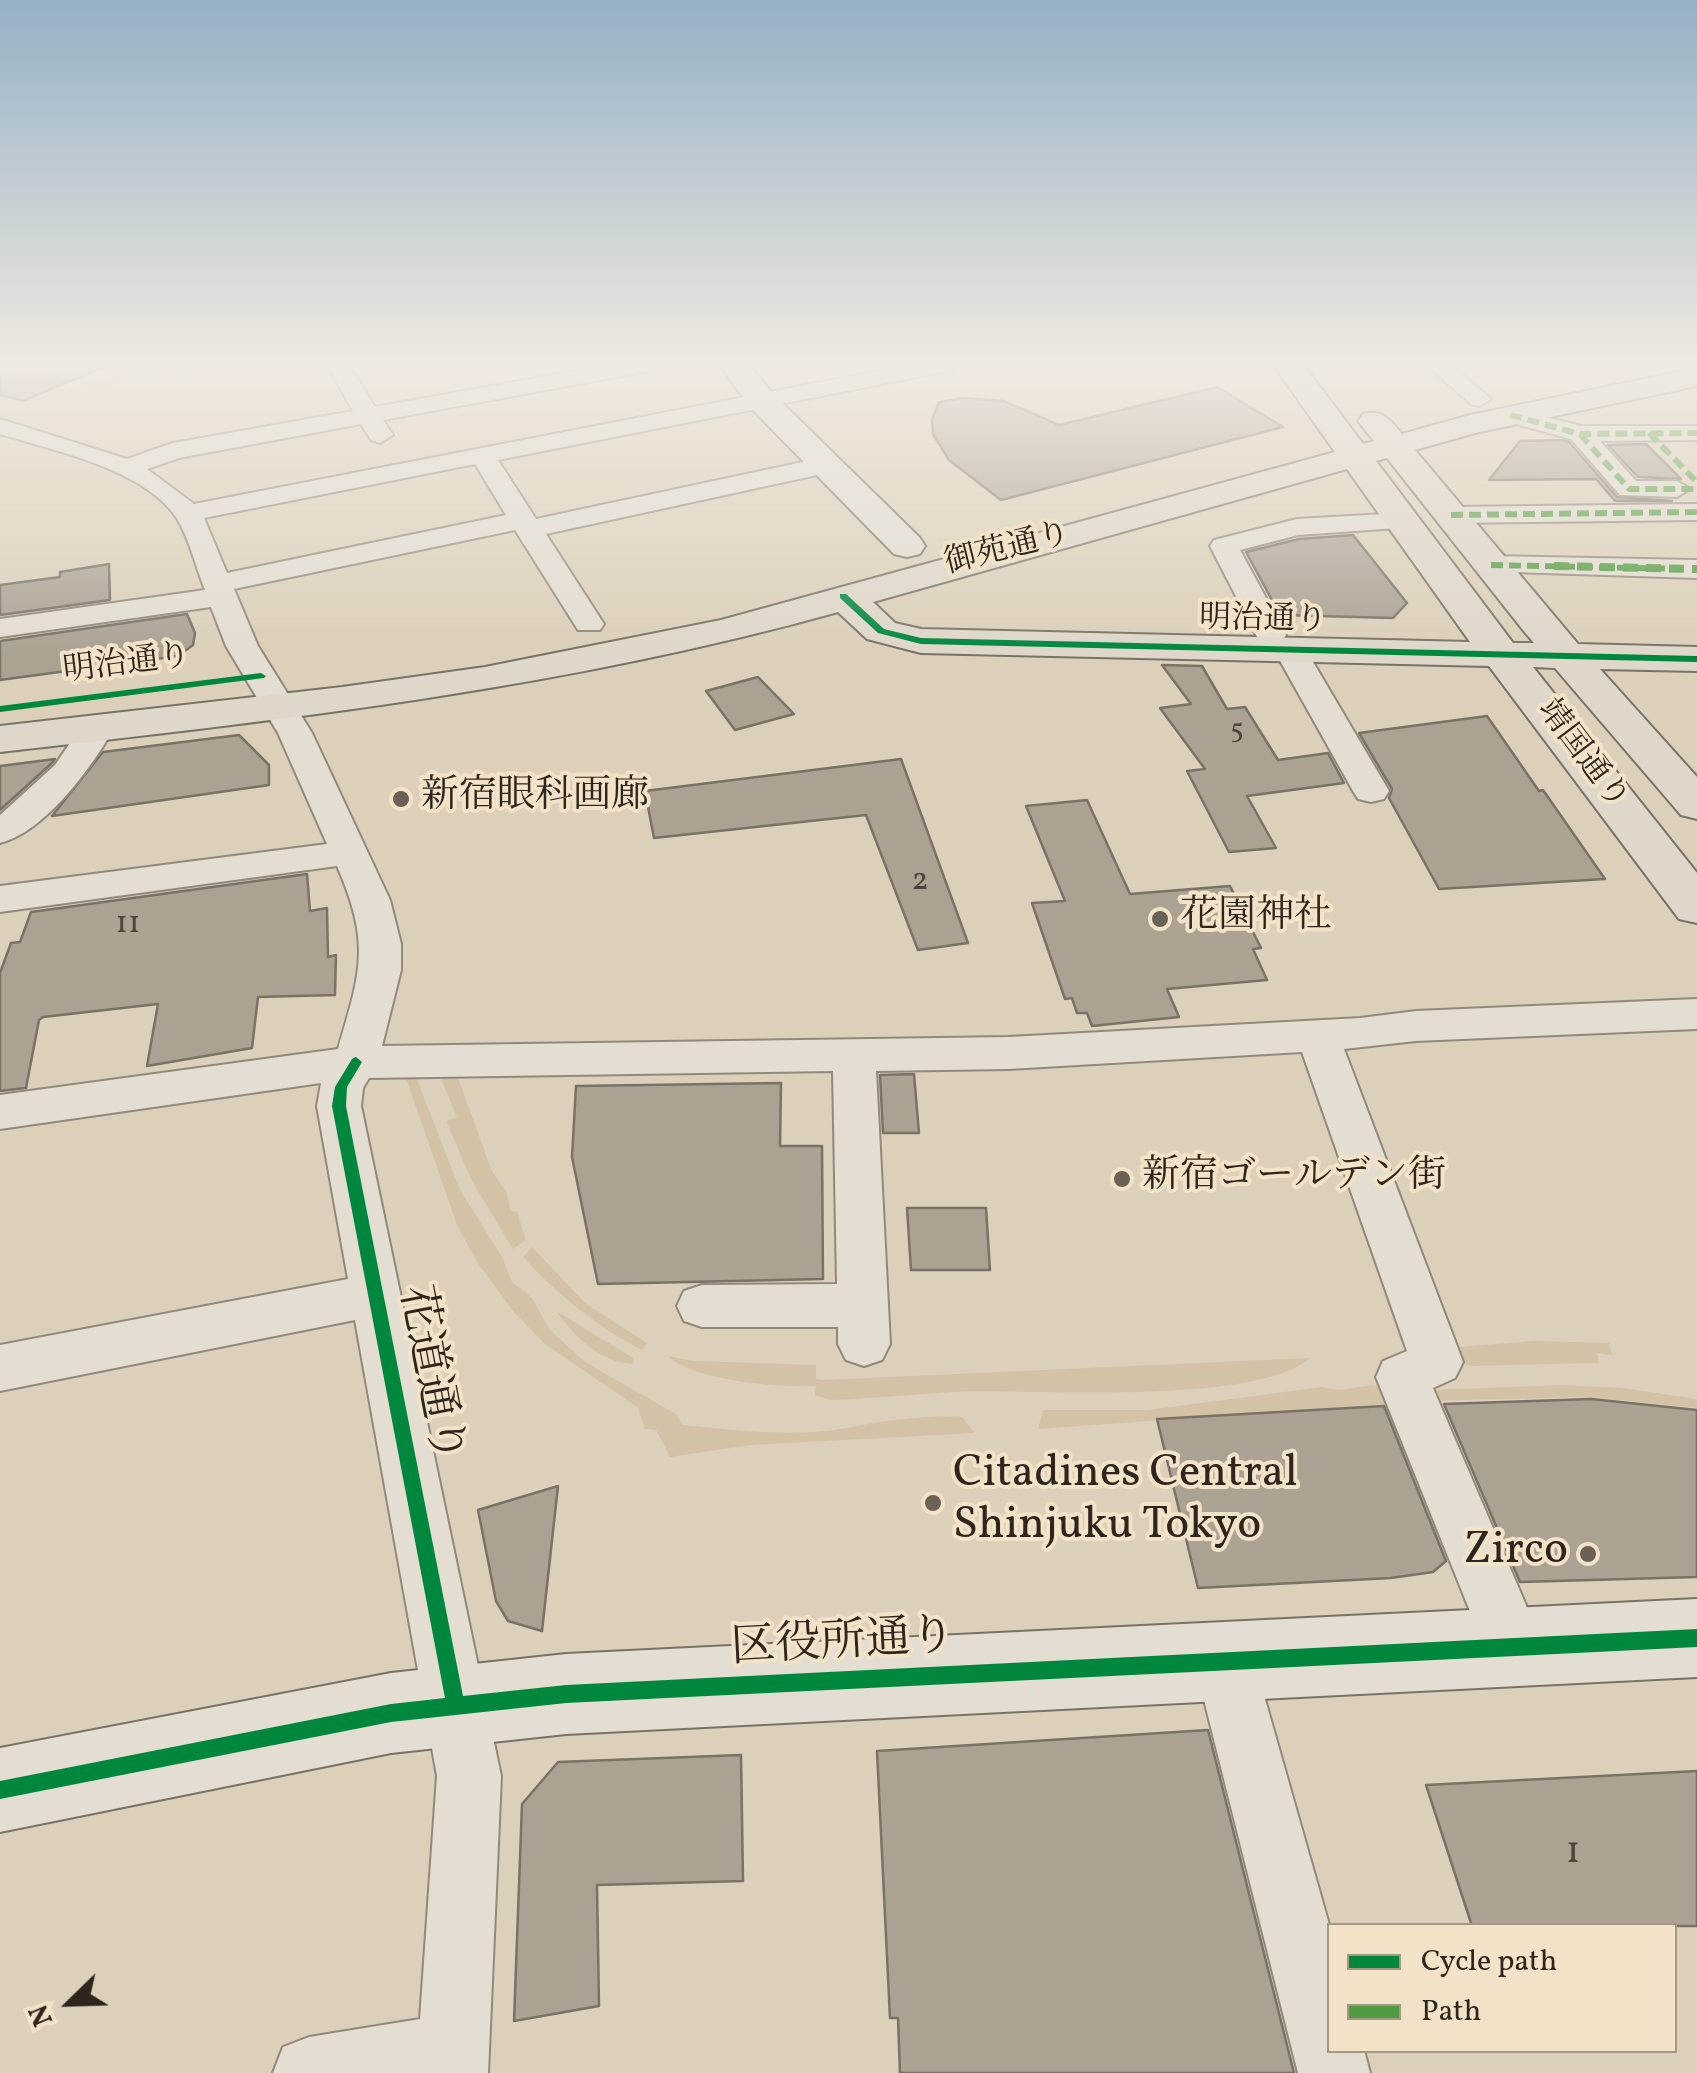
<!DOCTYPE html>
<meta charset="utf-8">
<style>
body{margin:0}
#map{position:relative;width:1697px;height:2073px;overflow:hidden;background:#dcd0ba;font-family:Vollkorn,serif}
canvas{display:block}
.legend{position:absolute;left:1327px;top:1923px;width:350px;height:130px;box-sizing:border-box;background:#f2e3c8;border:2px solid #a49784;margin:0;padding:12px 18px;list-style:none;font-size:30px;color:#2e251d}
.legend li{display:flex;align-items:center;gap:20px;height:50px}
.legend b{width:50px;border:2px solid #a49784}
.north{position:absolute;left:20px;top:1953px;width:100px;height:100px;-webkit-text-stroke:8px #f2e3c8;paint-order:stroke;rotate:247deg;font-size:28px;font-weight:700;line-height:40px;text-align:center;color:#2e251d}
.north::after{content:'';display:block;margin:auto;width:35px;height:45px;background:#2e251d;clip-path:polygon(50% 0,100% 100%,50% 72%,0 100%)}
</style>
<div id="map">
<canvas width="1697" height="2073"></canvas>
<ul class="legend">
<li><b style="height:12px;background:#00873e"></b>Cycle path</li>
<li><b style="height:12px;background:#509b3f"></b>Path</li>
</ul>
<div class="north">N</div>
</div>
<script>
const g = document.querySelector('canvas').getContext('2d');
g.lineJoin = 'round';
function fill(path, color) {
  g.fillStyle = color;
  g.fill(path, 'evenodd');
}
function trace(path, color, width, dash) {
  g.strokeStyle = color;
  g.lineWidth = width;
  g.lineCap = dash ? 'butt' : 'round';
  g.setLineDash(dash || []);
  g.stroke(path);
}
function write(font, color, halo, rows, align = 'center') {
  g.font = font + ' Vollkorn,"Noto Serif JP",serif';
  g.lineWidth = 8;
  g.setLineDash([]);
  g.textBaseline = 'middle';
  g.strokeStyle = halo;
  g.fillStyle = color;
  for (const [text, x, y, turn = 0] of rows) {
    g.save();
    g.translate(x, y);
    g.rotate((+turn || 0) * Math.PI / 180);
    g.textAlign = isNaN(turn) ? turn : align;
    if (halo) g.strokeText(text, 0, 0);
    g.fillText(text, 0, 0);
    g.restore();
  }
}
const green = new Path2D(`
 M 136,363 L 242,363 L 65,393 Z
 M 439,1074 L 457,1075 L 491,1169 L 507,1194 L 511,1211 L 517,1212 L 526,1240 L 513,1249 L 472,1181 L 446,1121 L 457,1117 Z
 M 405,1075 L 416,1077 L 460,1190 L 502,1257 L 512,1282 L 532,1298 L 550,1330 L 585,1362 L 676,1414 L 682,1425 C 734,1430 793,1438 846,1428 C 883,1421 923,1415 962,1417 L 975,1433 L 751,1445 L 670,1457 L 656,1430 L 645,1429 L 638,1408 L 544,1343 L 513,1311 L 477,1262 L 457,1225 Z
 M 532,1247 L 586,1304 L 647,1343 L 642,1350 C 596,1326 558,1295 523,1257 Z
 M 556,1311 L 633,1358 L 632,1364 C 600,1362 575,1337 556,1311 Z
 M 1534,1341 L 1609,1343 L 1612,1355 L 1597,1353 L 1599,1363 L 1471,1366 L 1455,1361 L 1446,1348 Z
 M 668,1356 L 694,1361 L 816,1365 L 816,1379 L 822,1380 L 1310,1358 C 1256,1406 1030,1389 953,1392 C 912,1394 871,1399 830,1400 L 815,1395 L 816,1386 C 782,1388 693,1381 668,1356 Z
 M 1372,1385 L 1382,1388 L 1388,1404 L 1038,1429 L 1043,1410 L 1148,1410 L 1322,1387 L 1340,1390 Z
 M 1563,1385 L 1623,1388 L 1697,1399 L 1697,1408 L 1585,1397 L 1422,1401 L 1429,1390 Z`);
const building = new Path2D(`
 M 0,363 L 113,363 L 23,401 L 0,395 Z
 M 1217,387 L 1283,427 L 1001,500 L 949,460 L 933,434 L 932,419 L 939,402 L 963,398 L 1004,401 L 1059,425 Z
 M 1562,440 L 1569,442 L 1617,497 L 1672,501 L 1615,501 L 1596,479 L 1489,480 L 1520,441 Z
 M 1646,444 L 1681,479 L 1638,477 L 1608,445 Z
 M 1353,535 L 1407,603 L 1393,618 L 1280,615 L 1246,552 L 1299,539 Z
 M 109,564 L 110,600 L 0,615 L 0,585 L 60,577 L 60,572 Z
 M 187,614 L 195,633 L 193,645 L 178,656 L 0,680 L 0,641 Z
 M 1162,665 L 1202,666 L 1227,709 L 1245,707 L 1278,760 L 1328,753 L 1344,783 L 1247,796 L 1276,848 L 1229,852 L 1187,771 L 1205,769 L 1160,708 L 1191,704 Z
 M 758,677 L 794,714 L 735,730 L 706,691 Z
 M 1487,716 L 1539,791 L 1543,790 L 1605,879 L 1439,889 L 1389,798 L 1392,789 L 1359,733 Z
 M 239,735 L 269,765 L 269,785 L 52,816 L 103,752 Z
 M 55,759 L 52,763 L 0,810 L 0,766 Z
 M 901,759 L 968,943 L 918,950 L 866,815 L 654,838 L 645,791 Z
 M 1087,800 L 1130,894 L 1230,886 L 1261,948 L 1253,949 L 1267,980 L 1167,989 L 1179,1017 L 1092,1026 L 1087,1013 L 1077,1013 L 1072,998 L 1065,999 L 1032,903 L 1065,901 L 1026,806 Z
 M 307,874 L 310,911 L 327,908 L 328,957 L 336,955 L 335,995 L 258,997 L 252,1048 L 147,1066 L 158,1004 L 43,1017 L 39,1020 L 26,1088 L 0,1091 L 0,973 L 11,943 L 20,942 L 31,912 Z
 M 914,1074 L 919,1133 L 883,1133 L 880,1075 Z
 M 781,1083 L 780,1146 L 822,1146 L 823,1279 L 598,1284 L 572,1157 L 576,1086 Z
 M 907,1208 L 986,1208 L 990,1270 L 911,1270 Z
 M 1591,1399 L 1697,1410 L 1697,1577 L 1520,1582 L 1444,1404 Z
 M 1384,1406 L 1446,1561 L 1433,1572 L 1391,1578 L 1198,1588 L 1157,1419 Z
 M 558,1486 L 542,1631 L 508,1621 L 496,1601 L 478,1510 Z
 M 1208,1730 L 1294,2073 L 900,2073 L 898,2018 L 890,2018 L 877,1751 Z
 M 741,1755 L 743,1881 L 597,1885 L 599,2006 L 514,2021 L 522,1804 L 558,1762 Z
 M 1697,1771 L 1697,1926 L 1472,1926 L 1426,1785 Z`);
const street = new Path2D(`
 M 326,363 L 348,363 L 375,407 L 618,363 L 666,363 L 655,370 L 383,420 L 393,435 L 380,443 L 371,440 L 361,424 L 179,458 L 147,469 L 194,504 L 919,363 L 964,363 L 953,370 L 498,460 L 536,519 L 826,457 L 839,465 L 826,473 L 546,534 L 604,624 L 600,630 L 578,630 L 515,530 L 234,589 L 258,646 L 312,733 L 390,900 L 401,944 L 401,970 L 382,1046 L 1009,1037 L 1360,1018 L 1416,1011 L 1697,999 L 1697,1029 L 1416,1041 L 1344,1049 L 1463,1362 L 1455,1378 L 1433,1388 L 1543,1645 L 1534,1666 L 1513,1675 L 1492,1666 L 1376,1377 L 1383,1361 L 1407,1351 L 1302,1052 L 1009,1069 L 876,1071 L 890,1344 L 882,1360 L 864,1366 L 846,1360 L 838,1344 L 838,1327 L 702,1327 L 684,1321 L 677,1306 L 684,1291 L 702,1285 L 837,1284 L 833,1071 L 369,1078 L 363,1088 L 361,1106 L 501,1776 L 488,2073 L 273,2073 L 283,2047 L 309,2037 L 420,2019 L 437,1776 L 355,1320 L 0,1391 L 0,1345 L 348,1279 L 317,1106 L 321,1083 L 0,1129 L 0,1095 L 338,1049 C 361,971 371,944 337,866 L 0,912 L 0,886 L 327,844 L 278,733 L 226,646 L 211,607 L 0,637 L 0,619 L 205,590 C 196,568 189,537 176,517 C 144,469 52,450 0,434 L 0,419 L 127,459 L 173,443 L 353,411 ZM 475,464 L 506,515 L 227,573 L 204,518 Z
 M 1424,363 L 1449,363 L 1491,399 L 1479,406 L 1471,404 Z
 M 1682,363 L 1697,363 L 1697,371 L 1685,368 Z
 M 1510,408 L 1581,426 L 1697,426 L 1697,440 L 1600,441 L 1636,481 L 1677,481 L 1690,489 L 1677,497 L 1620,495 L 1571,439 L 1501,420 L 1498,415 L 1501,410 Z
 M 1697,504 L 1697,520 L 1451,523 L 1437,515 L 1451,507 Z
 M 1402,513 L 1416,521 L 1412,527 L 1298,535 L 1240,550 L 1286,635 L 1282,642 L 1260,642 L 1256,635 L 1210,546 L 1214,540 L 1297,519 Z
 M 1491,556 L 1697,560 L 1697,578 L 1481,571 L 1477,565 L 1481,559 Z
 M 1290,641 L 1301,643 L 1306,650 L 1389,791 L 1384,799 L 1371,802 L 1358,799 L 1353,791 L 1274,650 L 1279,643 Z
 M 97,718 L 109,721 L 114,728 C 92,767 45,832 0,843 L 0,815 L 55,765 L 85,721 Z
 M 1225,1634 L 1246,1643 L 1255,1664 L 1330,1928 L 1330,2050 L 1364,2050 L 1370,2073 L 1298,2073 L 1195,1664 L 1204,1643 Z`);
const secondary = new Path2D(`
 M 718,363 L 748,363 L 772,393 L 920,538 L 925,546 L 920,554 L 907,557 L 894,554 L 750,407 Z
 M 1697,1599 L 1697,1677 L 566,1734 L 391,1753 L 0,1832 L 0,1748 L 391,1673 L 566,1654 Z`);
const primary = new Path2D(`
 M 1272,363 L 1302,363 L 1363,444 L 1374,441 L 1358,421 L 1363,414 C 1383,409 1389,419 1402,434 L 1470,415 L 1697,368 L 1697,386 L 1475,433 L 1415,450 L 1578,644 L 1697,647 L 1697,671 L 1600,669 L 1697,777 L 1697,819 L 1681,815 L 1555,668 L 1533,667 L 1697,873 L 1697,923 L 1679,919 L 1489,666 L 921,653 L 867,639 L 838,612 C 563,689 282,720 0,752 L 0,726 L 342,687 L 485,667 L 721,620 L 1335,452 ZM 1387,458 L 1523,630 L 1534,643 L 1513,643 L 1376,461 ZM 1347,469 L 1470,642 L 921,629 L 895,623 L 873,602 Z`);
const quietFar1 = new Path2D(`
 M 1688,363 L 1697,365
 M 1510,415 L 1580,434 L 1697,433
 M 1649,433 L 1697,482
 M 1580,434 L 1629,489 L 1697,489
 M 1451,515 L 1697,512
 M 1491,565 L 1683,569`);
const quiet = new Path2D(`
 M 1554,566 L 1697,569`);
const cycleway = new Path2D(`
 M 840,594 L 846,594 L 884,629 L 921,638 L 1697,656 L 1697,662 L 921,644 L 878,633 L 840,598 Z
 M 261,673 L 266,676 L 264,678 L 0,712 L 0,706 Z
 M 356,1057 L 362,1062 L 347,1087 L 346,1106 L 463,1696 L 566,1685 L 1697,1629 L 1697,1647 L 566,1703 L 391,1722 L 0,1799 L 0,1781 L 391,1704 L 445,1698 L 332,1106 L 335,1087 L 352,1059 Z`);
const markers = [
 [401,799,10,"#6b6154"],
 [1160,919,10,"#6b6154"],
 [1122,1179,10,"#6b6154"],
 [933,1503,10,"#6b6154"],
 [1588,1554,10,"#6b6154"]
];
const farNumbernames = [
 ["5",1237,733]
];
const farStreetnames = [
 ["御苑通り",1008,551,-14],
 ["明治通り",1263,622,1],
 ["明治通り",127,666,-7],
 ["靖国通り",1581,756,53]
];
const numberNames = [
 ["2",920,883],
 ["11",128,926]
];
const poiNames = [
 ["新宿眼科画廊",421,799],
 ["花園神社",1180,919],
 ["新宿ゴールデン街",1142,1179]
];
const nearNumbernames = [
 ["1",1573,1855]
];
const nearStreetnames = [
 ["花道通り",427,1375,79],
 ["区役所通り",843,1646,-3]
];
const nearPoinames = [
 ["Citadines Central",953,1477],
 ["Shinjuku Tokyo",953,1529],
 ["Zirco",1568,1554,"right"]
];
fill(green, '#d3c2a5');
fill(building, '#aba294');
trace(building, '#797267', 2.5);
trace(street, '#91897c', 4);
trace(secondary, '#797267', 4);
trace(primary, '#797267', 4);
fill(street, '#e3ddd2');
fill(secondary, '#e3ddd2');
fill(primary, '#ded7ca');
trace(quietFar1, '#509b3f', 6, [12, 6]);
trace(quiet, '#509b3f', 8, [15, 8]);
fill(cycleway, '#00873e');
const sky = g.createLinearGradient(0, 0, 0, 653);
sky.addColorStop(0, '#95b0c4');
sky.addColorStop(0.56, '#efeae0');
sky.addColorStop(1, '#efeae000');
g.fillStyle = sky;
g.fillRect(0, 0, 1697, 653);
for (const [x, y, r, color] of markers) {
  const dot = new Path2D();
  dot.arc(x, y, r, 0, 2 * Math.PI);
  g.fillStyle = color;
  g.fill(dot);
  trace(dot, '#f2e3c8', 4);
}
write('28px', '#4d443b', null, farNumbernames);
write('32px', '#2e251d', '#f2e3c8', farStreetnames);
write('32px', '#4d443b', null, numberNames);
write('38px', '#2e251d', '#f2e3c8', poiNames, 'left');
write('38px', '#4d443b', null, nearNumbernames);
write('45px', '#2e251d', '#f2e3c8', nearStreetnames);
write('45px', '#2e251d', '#f2e3c8', nearPoinames, 'left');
</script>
